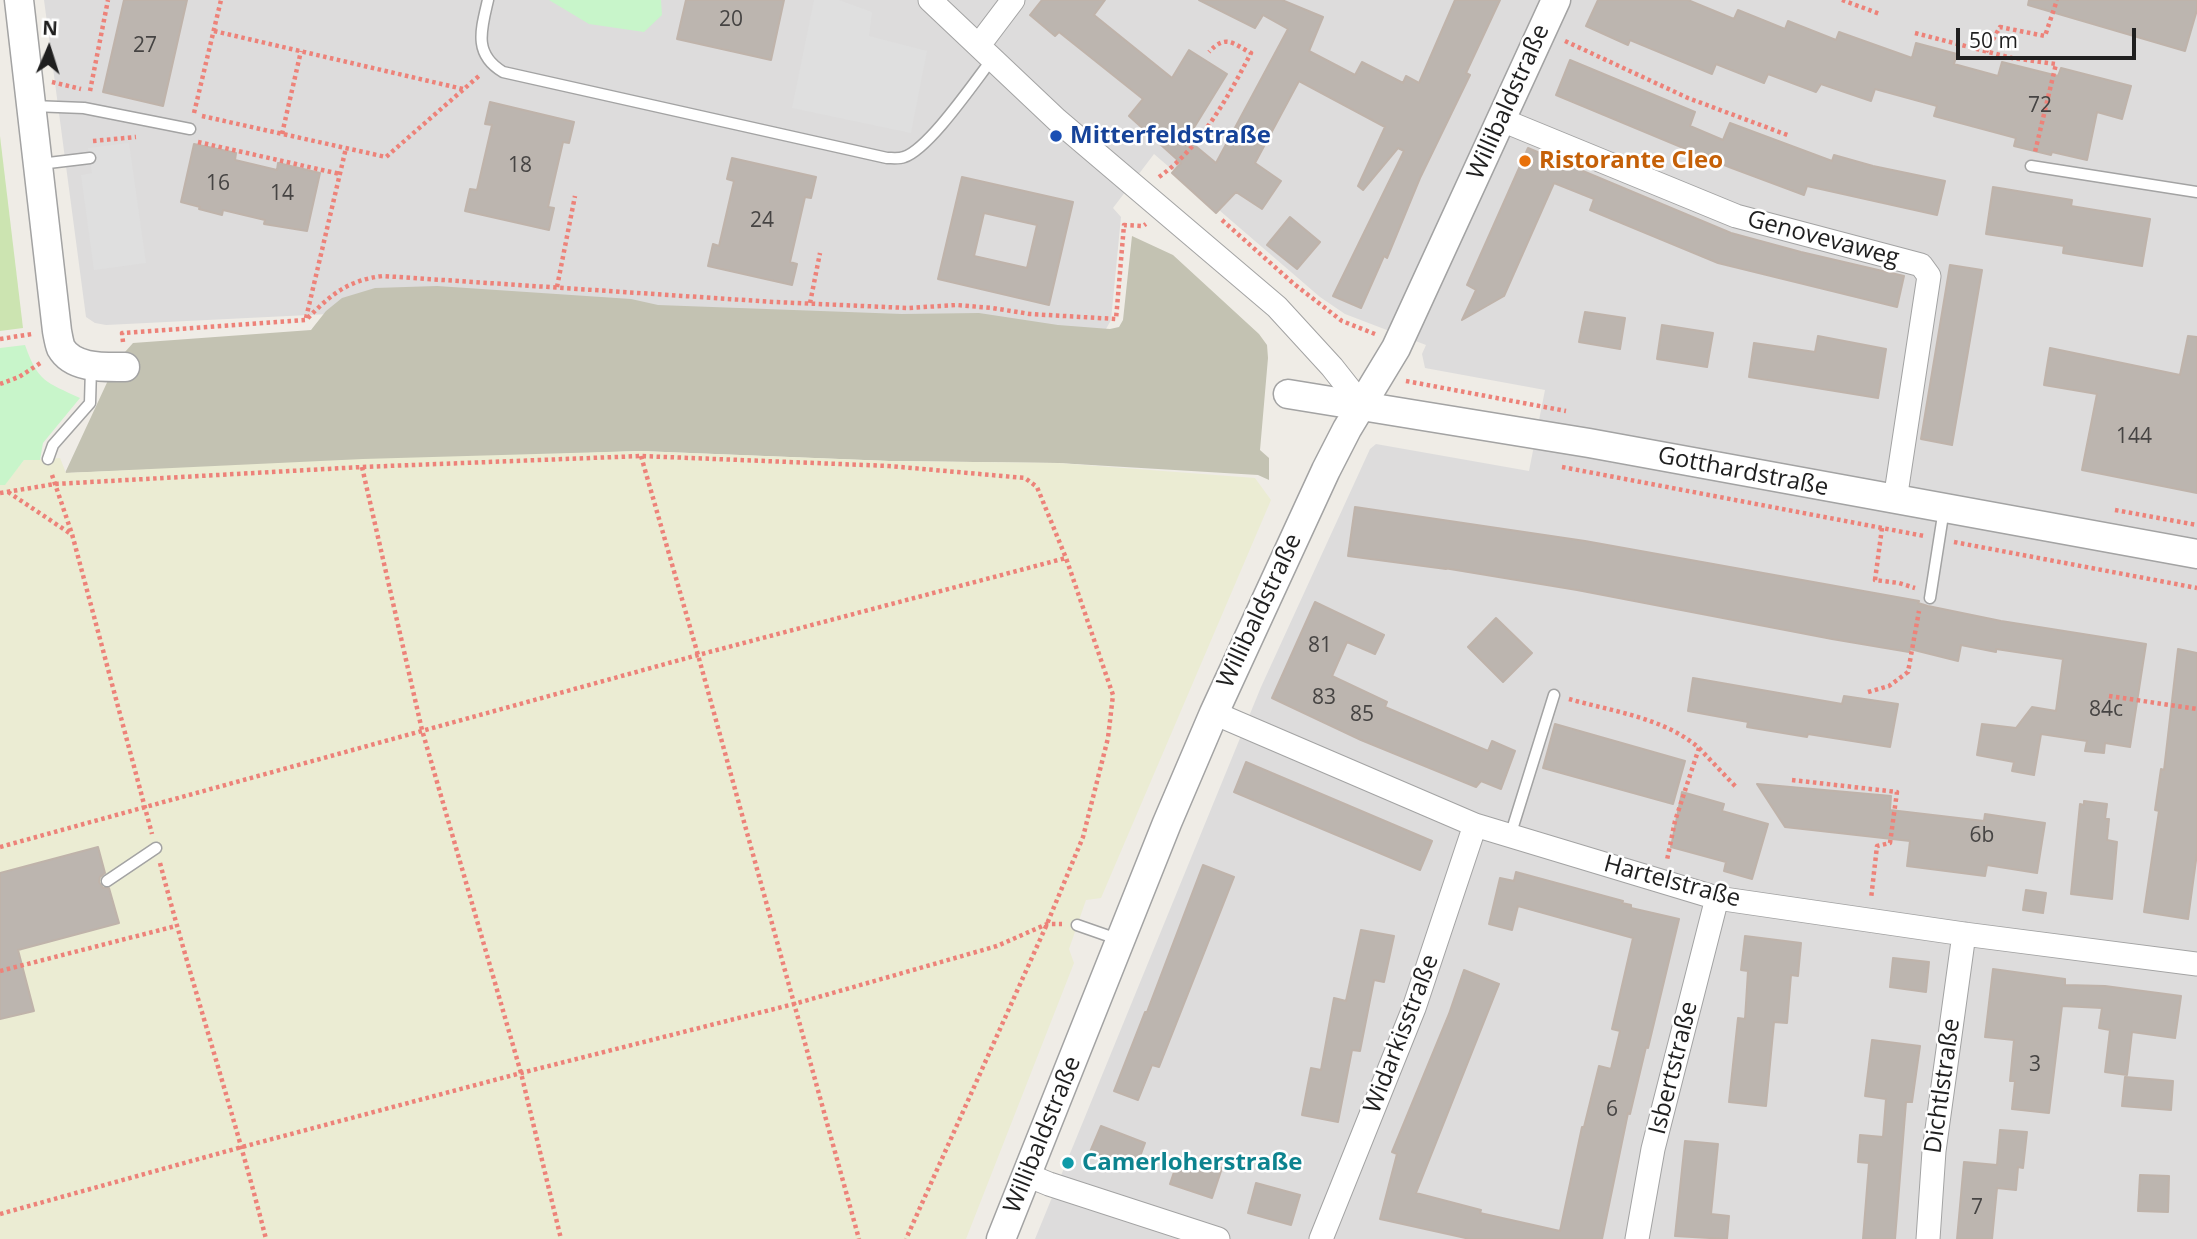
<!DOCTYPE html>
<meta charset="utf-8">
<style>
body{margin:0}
#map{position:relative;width:2197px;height:1239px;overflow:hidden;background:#efece6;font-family:"Open Sans",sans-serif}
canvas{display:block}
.north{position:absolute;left:14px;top:14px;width:70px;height:70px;-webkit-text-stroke:5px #fff;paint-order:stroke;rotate:3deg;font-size:19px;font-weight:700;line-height:28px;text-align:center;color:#1f1f1f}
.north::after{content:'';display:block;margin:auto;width:24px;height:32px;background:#1f1f1f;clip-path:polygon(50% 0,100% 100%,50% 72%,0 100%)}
.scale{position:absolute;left:1956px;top:28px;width:180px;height:32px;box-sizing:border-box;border:4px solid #1f1f1f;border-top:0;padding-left:9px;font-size:21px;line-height:24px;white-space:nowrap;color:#1f1f1f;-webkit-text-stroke:5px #fff;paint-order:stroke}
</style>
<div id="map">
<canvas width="2197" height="1239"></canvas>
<div class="north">N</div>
<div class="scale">50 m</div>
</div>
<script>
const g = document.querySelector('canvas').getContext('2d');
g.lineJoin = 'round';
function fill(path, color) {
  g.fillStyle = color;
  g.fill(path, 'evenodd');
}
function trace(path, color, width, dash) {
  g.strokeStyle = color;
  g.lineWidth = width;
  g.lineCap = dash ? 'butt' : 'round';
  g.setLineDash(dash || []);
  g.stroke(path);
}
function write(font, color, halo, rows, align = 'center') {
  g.font = font + ' "Open Sans",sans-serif';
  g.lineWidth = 5;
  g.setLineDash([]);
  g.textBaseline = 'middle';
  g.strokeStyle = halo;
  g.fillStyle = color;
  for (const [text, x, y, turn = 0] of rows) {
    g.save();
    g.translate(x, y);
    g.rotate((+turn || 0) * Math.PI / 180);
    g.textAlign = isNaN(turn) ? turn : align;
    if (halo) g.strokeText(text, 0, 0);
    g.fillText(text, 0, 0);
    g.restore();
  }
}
const residential = new Path2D(`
 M 44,0 L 2197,0 L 2197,1239 L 1035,1239 L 1261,687 L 1370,449 L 1376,444 L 1529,471 L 1545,390 L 1425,368 L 1422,354 L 1426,345 L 1345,314 L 1320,297 L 1154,154 L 1113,208 L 1121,217 L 1111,320 L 1106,329 L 450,308 L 106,325 L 95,323 L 86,317 Z`);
const construction = new Path2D(`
 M 1132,236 L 1173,255 L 1259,334 L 1267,345 L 1268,358 L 1260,450 L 1269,458 L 1269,480 L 1258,475 L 1058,463 L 889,461 L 640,451 L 65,473 L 117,361 L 133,343 L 311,330 L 326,311 L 342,298 L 375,288 L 437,286 L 631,299 L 658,305 L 902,314 L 979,313 L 1058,325 L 1110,329 L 1119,327 L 1123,320 Z`);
const farmland = new Path2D(`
 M 640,451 L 889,461 L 1058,463 L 1255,478 L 1271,500 L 1101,898 L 1086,900 L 1069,949 L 1074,963 L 966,1239 L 0,1239 L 0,485 L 5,484 L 24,460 L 60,458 L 66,473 L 363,459 Z`);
const grass = new Path2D(`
 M 0,136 L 23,328 L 0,331 Z`);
const park = new Path2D(`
 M 549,0 L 661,0 L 662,15 L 644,32 L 589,24 Z
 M 25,345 C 38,382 46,382 80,398 L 43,443 L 40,460 L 24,460 L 5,485 L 0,485 L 0,348 Z`);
const parking = new Path2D(`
 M 814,0 L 839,0 L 872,12 L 869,36 L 927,51 L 911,133 L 792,108 Z
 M 129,143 L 146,263 L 94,270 L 81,175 L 92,173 L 88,148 Z`);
const building = new Path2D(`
 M 124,0 L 187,0 L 163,106 L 103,92 Z
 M 686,0 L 784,0 L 771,60 L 677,39 Z
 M 1042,0 L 1105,0 L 1094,15 L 1172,78 L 1189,50 L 1227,74 L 1187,139 L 1216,163 L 1288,29 L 1263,15 L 1255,28 L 1199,0 L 1282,0 L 1323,17 L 1309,51 L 1355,75 L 1362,62 L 1403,83 L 1406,76 L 1419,83 L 1455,0 L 1500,0 L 1466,73 L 1470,75 L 1420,178 L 1387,258 L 1384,256 L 1361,308 L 1333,296 L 1404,151 L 1398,148 L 1363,190 L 1358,186 L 1385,127 L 1299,81 L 1255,163 L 1281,181 L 1262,209 L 1236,192 L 1216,213 L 1172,173 L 1181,163 L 1129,116 L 1143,99 L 1059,32 L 1055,36 L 1030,15 Z
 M 1598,0 L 1688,0 L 1734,19 L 1738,10 L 1785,29 L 1788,21 L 1836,40 L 1839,32 L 1912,58 L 1916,43 L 1957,54 L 1954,64 L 1998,76 L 2002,62 L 2058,76 L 2061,68 L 2131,86 L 2122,119 L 2097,112 L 2087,160 L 2052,152 L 2051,155 L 2014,146 L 2016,138 L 1934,116 L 1937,106 L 1875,89 L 1871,101 L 1821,84 L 1816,92 L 1768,74 L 1764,83 L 1716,64 L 1712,74 L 1630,40 L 1628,45 L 1586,26 Z
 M 2029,0 L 2197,0 L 2197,10 L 2185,51 L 2028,5 Z
 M 1570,60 L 1695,112 L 1690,126 L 1723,140 L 1730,123 L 1832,161 L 1834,155 L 1873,166 L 1945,181 L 1937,215 L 1807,186 L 1804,195 L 1729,167 L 1556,95 Z
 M 490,102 L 574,122 L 569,143 L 563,142 L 548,207 L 554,208 L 549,230 L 465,211 L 470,189 L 477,190 L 492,125 L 485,124 Z
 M 194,144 L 236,153 L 235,160 L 277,170 L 278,163 L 320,173 L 307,231 L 264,224 L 265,220 L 223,210 L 222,215 L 199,209 L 200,207 L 181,202 Z
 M 1528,148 L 1731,233 L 1801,252 L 1904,276 L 1897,307 L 1718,263 L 1590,210 L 1594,199 L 1554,183 L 1504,296 L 1462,320 L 1476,290 L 1467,285 Z
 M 732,158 L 816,177 L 811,198 L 805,197 L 790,262 L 797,264 L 792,285 L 708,266 L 713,244 L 719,246 L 734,181 L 727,179 Z
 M 962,177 L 1073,202 L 1049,305 L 938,279 ZM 984,213 L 1037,225 L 1027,268 L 974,256 Z
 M 1993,187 L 2072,200 L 2071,206 L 2150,219 L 2142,266 L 2063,253 L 2064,246 L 1986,234 Z
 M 1290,217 L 1320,242 L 1297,269 L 1267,245 Z
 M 1950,265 L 1982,270 L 1952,445 L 1921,439 Z
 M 1585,312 L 1625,318 L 1620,349 L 1579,342 Z
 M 1662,325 L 1713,333 L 1707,367 L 1657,359 Z
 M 1818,336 L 1886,349 L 1878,398 L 1749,377 L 1754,343 L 1815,352 Z
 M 2188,336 L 2197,337 L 2197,493 L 2082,470 L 2097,394 L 2044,385 L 2050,348 L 2180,375 Z
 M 1355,507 L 1585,541 L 1919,601 L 1918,603 L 1928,606 L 2001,621 L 2146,644 L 2130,747 L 2105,743 L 2104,753 L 2085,751 L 2087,741 L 2041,734 L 2034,775 L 2012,771 L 2014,762 L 1977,755 L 1982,724 L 2016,728 L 2032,707 L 2056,711 L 2063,659 L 1996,649 L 1996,652 L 1961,645 L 1958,661 L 1910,649 L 1909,652 L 1832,639 L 1577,590 L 1444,568 L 1446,569 L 1348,556 Z
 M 1315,602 L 1384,635 L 1375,654 L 1347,642 L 1332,676 L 1387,702 L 1385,707 L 1488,751 L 1492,741 L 1515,751 L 1501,789 L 1481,781 L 1476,787 L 1361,740 L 1272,698 Z
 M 1496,618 L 1532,653 L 1503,682 L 1468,647 Z
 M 2178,649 L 2197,653 L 2197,853 L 2188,919 L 2144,912 L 2159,811 L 2155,810 L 2161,769 L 2164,770 Z
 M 1693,678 L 1842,704 L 1844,696 L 1898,704 L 1890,747 L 1808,734 L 1807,737 L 1747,727 L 1748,722 L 1688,711 Z
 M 1555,724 L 1685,761 L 1673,804 L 1543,768 Z
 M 1246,762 L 1432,841 L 1420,870 L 1234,792 Z
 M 1757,784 L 1891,796 L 1890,810 L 1984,821 L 1985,814 L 2045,823 L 2037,873 L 1987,865 L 1985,876 L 1907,866 L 1910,841 L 1785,827 Z
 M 1682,792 L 1724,804 L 1722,811 L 1768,824 L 1752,879 L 1724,871 L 1726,862 L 1671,847 Z
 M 2084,801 L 2107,804 L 2105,819 L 2109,819 L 2107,840 L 2117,842 L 2112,899 L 2071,894 L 2080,804 L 2084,805 Z
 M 98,847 L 105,873 L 100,877 L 99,882 L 103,888 L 109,888 L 119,923 L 18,950 L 34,1011 L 0,1019 L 0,873 Z
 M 1203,865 L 1234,877 L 1159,1067 L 1152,1065 L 1138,1100 L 1114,1091 L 1145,1012 L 1147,1012 Z
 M 1516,872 L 1623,901 L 1622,903 L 1631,905 L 1631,908 L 1679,919 L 1648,1048 L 1646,1047 L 1630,1114 L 1628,1113 L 1602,1239 L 1470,1239 L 1380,1219 L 1397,1154 L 1392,1152 L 1449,1014 L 1464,970 L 1499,984 L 1416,1193 L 1481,1210 L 1480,1213 L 1560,1231 L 1582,1127 L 1584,1127 L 1599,1066 L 1611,1069 L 1620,1031 L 1612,1029 L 1633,938 L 1518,906 L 1512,930 L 1489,924 L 1500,878 L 1514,881 Z
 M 2026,890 L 2046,893 L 2043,913 L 2023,910 Z
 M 1361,930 L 1394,936 L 1384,982 L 1374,980 L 1360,1051 L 1352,1050 L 1338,1122 L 1302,1115 L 1311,1068 L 1321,1070 L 1334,998 L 1346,1001 Z
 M 1745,936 L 1801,943 L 1798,976 L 1791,975 L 1787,1023 L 1774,1022 L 1766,1106 L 1729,1102 L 1738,1018 L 1745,1019 L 1748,971 L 1741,970 Z
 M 1893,958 L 1929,962 L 1926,992 L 1890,987 Z
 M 1993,969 L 2065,979 L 2065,985 L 2105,986 L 2181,996 L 2175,1038 L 2132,1032 L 2127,1075 L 2105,1072 L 2110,1030 L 2099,1028 L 2102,1008 L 2062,1006 L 2049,1113 L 2012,1109 L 2015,1081 L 2010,1081 L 2014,1040 L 1985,1037 Z
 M 1872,1040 L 1920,1046 L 1912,1102 L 1906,1102 L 1895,1239 L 1863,1239 L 1869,1163 L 1858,1162 L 1860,1135 L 1883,1137 L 1886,1099 L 1865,1096 Z
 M 2125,1077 L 2173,1081 L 2171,1110 L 2122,1106 Z
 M 1101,1126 L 1145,1143 L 1135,1170 L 1090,1152 Z
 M 2000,1130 L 2027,1132 L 2023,1168 L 2018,1167 L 2016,1190 L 1997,1188 L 1992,1239 L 1957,1239 L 1964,1162 L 1997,1165 Z
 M 1685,1141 L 1718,1144 L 1711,1214 L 1729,1216 L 1727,1239 L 1675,1236 Z
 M 1179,1157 L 1187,1157 L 1222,1168 L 1212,1198 L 1170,1184 Z
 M 2140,1175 L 2169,1176 L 2168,1212 L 2138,1211 Z
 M 1256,1183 L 1300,1195 L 1291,1225 L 1248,1213 Z`);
const path = new Path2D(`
 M 1842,0 L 1880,14
 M 214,31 L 463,89
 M 1915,33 L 2012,58 L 2056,64 L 2035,152
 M 1565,41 L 1688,98 L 1790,136
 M 1986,52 L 2000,27 L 2045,36 L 2057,0
 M 52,82 L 81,89
 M 90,91 L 108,0
 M 194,113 L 221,0
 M 202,116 L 386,157 L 480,75
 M 282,134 L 301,51
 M 93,141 L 136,137
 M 198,142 L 340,174
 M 1159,177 C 1201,147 1228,97 1251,53 C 1232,43 1226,34 1209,52
 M 1222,220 L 1294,284 L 1342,321 L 1375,334
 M 557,287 L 575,196
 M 810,303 L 820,253
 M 306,318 L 346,148
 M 0,339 L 32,334
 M 123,342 L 122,333 L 306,320 C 330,295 348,280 383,276 L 774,302 L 908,308 L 957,305 L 992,308 L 1030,314 L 1116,319 L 1124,225 L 1143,226 L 1146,224
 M 1406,381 L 1566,411
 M 0,384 L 19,377 L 42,362
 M 641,456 L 698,655 L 859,1239
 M 362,467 L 422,730 L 521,1073 L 561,1239
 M 1562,467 L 1924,536
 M 52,475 L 72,534 L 152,834
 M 8,492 L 71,534
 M 0,493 L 55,484 L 362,467 L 641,456 L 889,466 L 1025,478 L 1037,487 L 1066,558 L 1113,695 L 1108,738 L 1083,837 L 1047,924 L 906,1239
 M 2115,510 L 2197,525
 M 1882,528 L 1875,580 L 1899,583 L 1915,588
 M 1954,542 L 2197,588
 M 1868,692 L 1889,686 L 1908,672 L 1919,611
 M 2109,696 L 2197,709
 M 1569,699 C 1611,711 1665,718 1699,748 L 1675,821 L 1667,860
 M 1699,748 L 1736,787
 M 1792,780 L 1897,792 L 1890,843 L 1877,846 L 1871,899
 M 0,847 L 698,655 L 1066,558
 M 160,863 C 193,989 234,1113 266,1239
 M 0,971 L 176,926
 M 0,1214 L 242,1147 L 521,1073 L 794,1004 L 997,946 L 1047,924 L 1062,924`);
const service = new Path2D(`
 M 488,0 C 481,30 473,54 503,72 L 887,158 C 892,158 899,159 904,157 C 929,149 975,81 993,58
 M 32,106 L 84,108 L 190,129
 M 40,164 L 90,158
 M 2031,166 L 2197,192
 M 48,459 L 53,445 L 90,403 L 91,368
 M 1930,598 L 1944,509
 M 1510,836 L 1554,695
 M 107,881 L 156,848
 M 1077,925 L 1120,940`);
const minor = new Path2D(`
 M 930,0 L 1057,120 L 1277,307 L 1332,367 L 1362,405
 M 979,45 L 1013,0
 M 1502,120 L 1736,216 L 1921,265 L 1929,276 L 1895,500
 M 1214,713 L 1475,825 L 1717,898 L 1964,934 L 2197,964
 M 1027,1175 L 1049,1184 L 1218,1239
 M 1321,1239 L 1414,1008 L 1475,825
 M 1637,1239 L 1653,1149 L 1717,898
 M 1928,1239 L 1934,1151 L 1964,934`);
const tertiary = new Path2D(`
 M 19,0 L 57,331 C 58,336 59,343 61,348 C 73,369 105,367 125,367
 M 1288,394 L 1589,443 L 2197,554
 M 1001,1239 L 1167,823 L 1214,713 L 1326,470 L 1347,429 L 1396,348 L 1556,0`);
const markers = [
 [1056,136,7,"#1a4fb4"],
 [1525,161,7,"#e8710a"],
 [1068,1163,7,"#0f9aa8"]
];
const numberNames = [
 ["20",731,20],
 ["27",145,46],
 ["72",2040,106],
 ["18",520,166],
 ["16",218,184],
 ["14",282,194],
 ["24",762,221],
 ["144",2134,437],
 ["81",1320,646],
 ["83",1324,698],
 ["84c",2106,710],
 ["85",1362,715],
 ["6b",1982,836],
 ["3",2035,1065],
 ["6",1612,1110],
 ["7",1977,1208]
];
const streetNames = [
 ["Willibaldstraße",1509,102,-66],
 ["Genovevaweg",1823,239,15],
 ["Gotthardstraße",1743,472,11],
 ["Willibaldstraße",1260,611,-65],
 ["Hartelstraße",1672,882,15],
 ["Widarkisstraße",1402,1034,-69],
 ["Isbertstraße",1674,1068,-76],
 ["Dichtlstraße",1943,1086,-82],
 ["Willibaldstraße",1043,1135,-68]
];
const transitNames = [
 ["Mitterfeldstraße",1070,136]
];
const foodNames = [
 ["Ristorante Cleo",1539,161]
];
const cultureNames = [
 ["Camerloherstraße",1082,1163]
];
fill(residential, '#dddcdc');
fill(construction, '#c3c2b2');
fill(farmland, '#ebecd3');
fill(grass, '#cce4b1');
fill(park, '#c8f5ca');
fill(parking, '#dfdfdf');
fill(building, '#bcb5af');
trace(building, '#bfb3aa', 2);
trace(service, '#a3a3a3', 13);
trace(minor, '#a3a3a3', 25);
trace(tertiary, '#a3a3a3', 31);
trace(path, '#ed8279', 4.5, [3.5, 3.5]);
trace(service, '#fff', 10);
trace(minor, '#fff', 23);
trace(tertiary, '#fff', 28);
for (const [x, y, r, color] of markers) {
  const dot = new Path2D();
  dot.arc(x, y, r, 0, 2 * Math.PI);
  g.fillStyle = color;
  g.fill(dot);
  trace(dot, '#fff', 2.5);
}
write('21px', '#464443', null, numberNames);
write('24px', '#1f1f1f', '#fff', streetNames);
write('bold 24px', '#164399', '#fff', transitNames, 'left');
write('bold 24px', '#c56008', '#fff', foodNames, 'left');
write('bold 24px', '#0d838f', '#fff', cultureNames, 'left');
</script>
